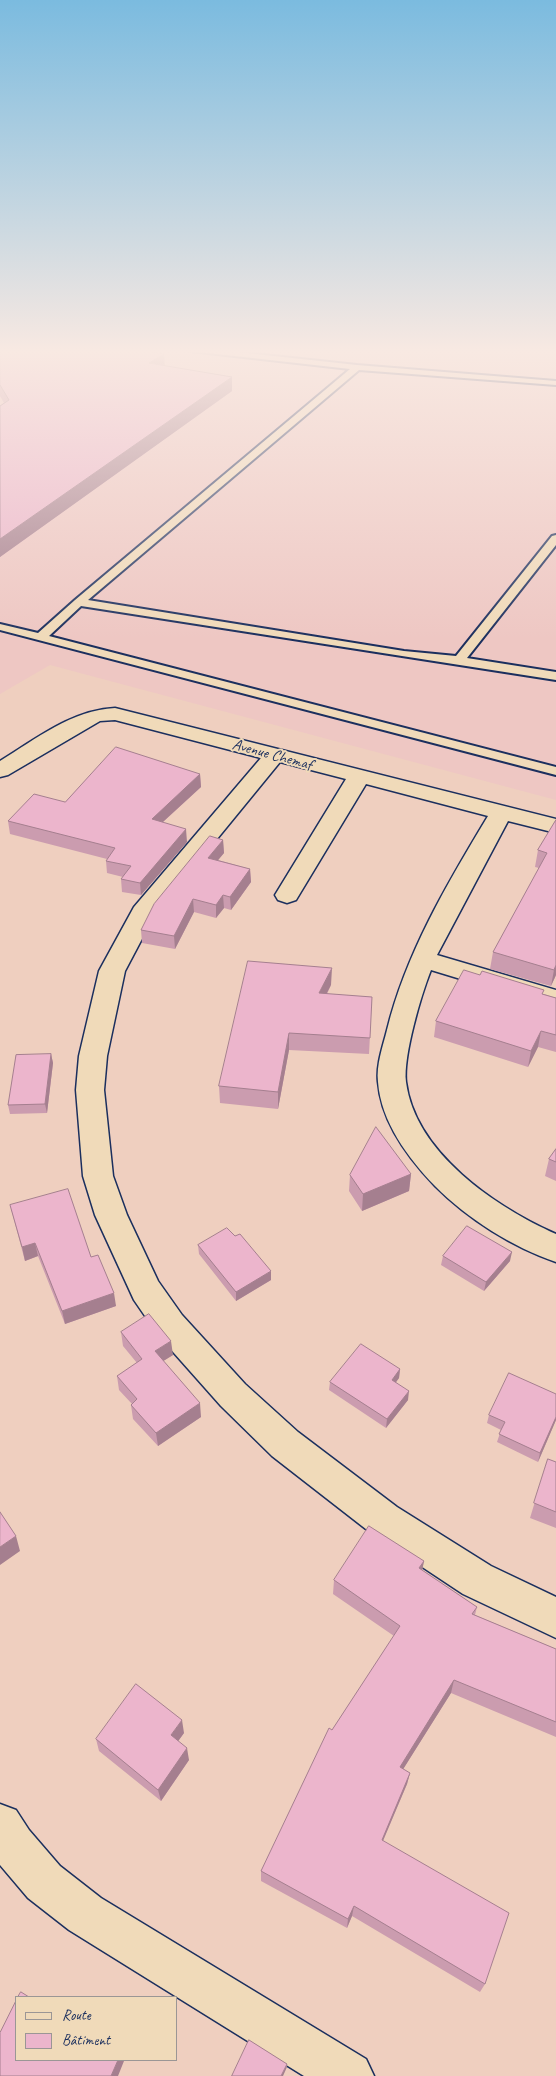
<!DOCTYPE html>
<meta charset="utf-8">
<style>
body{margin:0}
#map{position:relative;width:556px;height:2076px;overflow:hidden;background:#efcfbf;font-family:Caveat,sans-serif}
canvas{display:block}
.legend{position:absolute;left:15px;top:1996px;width:162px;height:65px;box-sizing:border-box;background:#f0dab9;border:1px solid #9b9695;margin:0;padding:6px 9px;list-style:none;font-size:15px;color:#1b2f5e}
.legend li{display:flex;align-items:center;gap:10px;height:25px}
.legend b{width:25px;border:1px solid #9b9695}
</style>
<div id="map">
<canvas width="556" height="2076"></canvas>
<ul class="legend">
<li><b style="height:6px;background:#f0dab9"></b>Route</li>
<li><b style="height:14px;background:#ecb5cc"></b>Bâtiment</li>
</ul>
</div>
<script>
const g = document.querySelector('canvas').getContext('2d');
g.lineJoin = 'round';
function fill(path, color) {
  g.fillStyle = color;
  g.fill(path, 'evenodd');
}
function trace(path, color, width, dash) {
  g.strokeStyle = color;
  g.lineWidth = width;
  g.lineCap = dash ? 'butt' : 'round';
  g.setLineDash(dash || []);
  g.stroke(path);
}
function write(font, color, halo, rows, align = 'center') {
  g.font = font + ' Caveat,sans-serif';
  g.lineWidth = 4;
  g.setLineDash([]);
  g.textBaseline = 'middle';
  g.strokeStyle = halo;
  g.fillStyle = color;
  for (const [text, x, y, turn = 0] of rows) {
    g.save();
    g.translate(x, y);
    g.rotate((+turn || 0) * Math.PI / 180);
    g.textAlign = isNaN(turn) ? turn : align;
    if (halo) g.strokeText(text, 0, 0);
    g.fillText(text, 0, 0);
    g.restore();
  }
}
const built = new Path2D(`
 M 0,349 L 556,349 L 556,800 L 50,665 L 0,694 Z`);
const service = new Path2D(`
 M 186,349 L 209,349 L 357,365 L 556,381 L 556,385 L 359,370 L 88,600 L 404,651 L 456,656 L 552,536 L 556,535 L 556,545 L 467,658 L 556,672 L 556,680 L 81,606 L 49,636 L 556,767 L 556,775 L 0,630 L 0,624 L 38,633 L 75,600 L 350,369 L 190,351 Z`);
const minor = new Path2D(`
 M 115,708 L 556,819 L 556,833 L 508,821 L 437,955 L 556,990 L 556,1008 L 431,970 C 421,995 403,1056 406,1082 C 415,1153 496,1207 556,1234 L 556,1262 C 512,1247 468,1219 435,1186 C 408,1158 381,1122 378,1082 C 376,1065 383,1046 387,1030 C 406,953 447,884 488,816 L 366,784 L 296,900 L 287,903 L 278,900 L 275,895 L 346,779 L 280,762 L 154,916 L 125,971 L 107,1056 L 104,1090 L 113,1176 L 127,1215 L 158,1281 L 182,1315 L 245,1384 L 298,1432 L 397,1507 L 491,1566 L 556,1597 L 556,1638 L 463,1594 L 371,1533 L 272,1456 L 221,1406 L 158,1335 L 134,1300 L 95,1215 L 83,1176 L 76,1090 L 79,1056 L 99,971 L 134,907 L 261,758 L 115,720 L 100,721 L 8,775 L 0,777 L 0,761 C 36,739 72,710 115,708 Z
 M 0,1804 L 16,1810 L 29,1830 L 60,1866 L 101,1898 L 366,2059 L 374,2076 L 304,2076 L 69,1930 L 28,1898 L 0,1865 Z`);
const wall = new Path2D(`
 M 0,349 L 164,354 L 164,366 L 232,377 L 232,391 L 0,557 L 0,406 L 4,403 L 0,396 Z
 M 200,774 L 201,787 L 163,822 L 187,842 L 141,895 L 122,892 L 121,879 L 123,877 L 107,873 L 106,861 L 107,859 L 10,834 L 8,821 L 65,802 Z
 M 556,820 L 556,975 L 551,986 L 490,969 L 493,952 L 539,868 L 535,867 L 538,850 Z
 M 223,840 L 224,853 L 218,860 L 250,869 L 251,882 L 231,910 L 224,908 L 216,918 L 194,912 L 175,949 L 142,943 L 141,930 Z
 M 331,985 L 327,994 L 372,997 L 369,1054 L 289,1050 L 278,1109 L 220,1103 L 219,1086 Z
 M 544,994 L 556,998 L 556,1052 L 538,1047 L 528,1067 L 434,1037 L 436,1021 Z
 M 51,1054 L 53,1063 L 47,1113 L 10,1114 L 8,1105 Z
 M 556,1149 L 556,1181 L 545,1176 L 549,1159 Z
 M 411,1174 L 409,1191 L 362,1211 L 349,1191 L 350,1175 Z
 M 10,1205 L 91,1257 L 116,1306 L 65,1324 L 38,1256 L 25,1261 Z
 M 235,1236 L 271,1280 L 236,1301 L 199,1254 L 198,1245 Z
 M 443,1256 L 510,1261 L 484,1291 L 441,1265 Z
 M 121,1332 L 173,1355 L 163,1361 L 201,1417 L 158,1446 L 133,1419 L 131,1405 L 132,1404 L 119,1390 L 117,1376 L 137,1363 L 123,1346 Z
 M 400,1369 L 399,1378 L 396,1382 L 408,1400 L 386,1428 L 329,1390 L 330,1382 Z
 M 556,1394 L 556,1420 L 538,1462 L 497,1442 L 501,1430 L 487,1423 L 489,1415 Z
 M 548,1459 L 556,1462 L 556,1528 L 530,1518 Z
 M 424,1561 L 422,1570 L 477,1607 L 475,1615 L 556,1649 L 556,1737 L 451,1693 L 403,1769 L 410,1773 L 407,1784 L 383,1841 L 485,1984 L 480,1992 L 352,1916 L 347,1928 L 261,1881 L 261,1871 L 332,1730 L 394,1636 L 333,1594 L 334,1580 Z
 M 184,1733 L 178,1741 L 189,1760 L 161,1801 L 99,1751 L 96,1739 Z`);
const shadedWall = new Path2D(`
 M 164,354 L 165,368 L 149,363 Z
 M 232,377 L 232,391 L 0,557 L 0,539 Z
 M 200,774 L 201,787 L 153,831 L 152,819 Z
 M 186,829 L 187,842 L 141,895 L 140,883 Z
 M 223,840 L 224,853 L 209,871 L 208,858 Z
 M 250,869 L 251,882 L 231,910 L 230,897 Z
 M 223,895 L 224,908 L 216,918 L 216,905 Z
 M 193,899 L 194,912 L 175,949 L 174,936 Z
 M 556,965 L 556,975 L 551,986 L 554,970 Z
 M 332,968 L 331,985 L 318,1010 L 319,993 Z
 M 541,1031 L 538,1047 L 528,1067 L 531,1051 Z
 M 289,1033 L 289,1050 L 278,1109 L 278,1092 Z
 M 51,1054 L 53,1063 L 47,1113 L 45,1104 Z
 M 411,1174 L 409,1191 L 362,1211 L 363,1194 Z
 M 35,1243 L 38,1256 L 25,1261 L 22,1247 Z
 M 512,1252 L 510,1261 L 484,1291 L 486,1282 Z
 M 271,1271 L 271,1280 L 236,1301 L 236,1292 Z
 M 114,1293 L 116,1306 L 65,1324 L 62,1311 Z
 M 171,1341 L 173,1355 L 157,1365 L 155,1351 Z
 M 400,1369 L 399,1378 L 391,1389 L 392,1380 Z
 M 409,1391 L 408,1400 L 386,1428 L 387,1419 Z
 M 200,1403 L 201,1417 L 158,1446 L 156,1433 Z
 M 556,1417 L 556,1420 L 538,1462 L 540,1453 Z
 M 16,1536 L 20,1551 L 0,1565 L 0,1547 Z
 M 424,1561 L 421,1576 L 419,1568 Z
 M 454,1680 L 451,1693 L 397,1779 L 400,1767 Z
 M 182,1720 L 184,1733 L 174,1747 L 171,1735 Z
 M 187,1748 L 189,1760 L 161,1801 L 158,1790 Z
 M 410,1773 L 407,1784 L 379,1850 L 382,1840 Z
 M 354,1906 L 352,1916 L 347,1928 L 348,1919 Z
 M 118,2060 L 124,2060 L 124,2061 L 118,2076 L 111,2076 Z
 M 287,2064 L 287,2067 L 283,2076 L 281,2076 Z`);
const building = new Path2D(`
 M 0,349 L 134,349 L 164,354 L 149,363 L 232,377 L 0,539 L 0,406 L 9,400 L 0,385 Z
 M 116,747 L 200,774 L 152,819 L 186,829 L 140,883 L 121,879 L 131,866 L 106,861 L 115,848 L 8,821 L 34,794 L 65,802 Z
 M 556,820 L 556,965 L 554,970 L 493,952 L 547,853 L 538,850 Z
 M 210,836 L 223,840 L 208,858 L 250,869 L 230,897 L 223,895 L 216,905 L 193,899 L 174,936 L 141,930 L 154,904 Z
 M 248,961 L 332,968 L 319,993 L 372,997 L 370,1038 L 289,1033 L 278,1092 L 219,1086 Z
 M 464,970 L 480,975 L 482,971 L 544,990 L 542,994 L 556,998 L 556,1035 L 541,1031 L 531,1051 L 436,1021 Z
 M 51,1054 L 45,1104 L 8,1105 L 16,1055 Z
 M 376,1127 L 411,1174 L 363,1194 L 350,1175 Z
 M 556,1149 L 556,1162 L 549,1159 Z
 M 68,1189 L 91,1257 L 98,1255 L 114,1293 L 62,1311 L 35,1243 L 22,1247 L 10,1205 Z
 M 467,1226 L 512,1252 L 486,1282 L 443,1256 Z
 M 227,1228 L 235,1236 L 240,1234 L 271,1271 L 236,1292 L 198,1245 Z
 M 149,1314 L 171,1341 L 155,1351 L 200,1403 L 156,1433 L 131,1405 L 137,1399 L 117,1376 L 142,1359 L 121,1332 Z
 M 361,1344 L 400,1369 L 392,1380 L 409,1391 L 387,1419 L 330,1382 Z
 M 509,1373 L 556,1394 L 556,1417 L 540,1453 L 499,1434 L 505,1422 L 489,1415 Z
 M 548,1459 L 556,1462 L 556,1512 L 534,1503 Z
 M 0,1512 L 16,1536 L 0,1547 Z
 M 369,1526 L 424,1561 L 419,1568 L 477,1607 L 472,1614 L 556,1649 L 556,1722 L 454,1680 L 400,1767 L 410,1773 L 382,1840 L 509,1913 L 485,1984 L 354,1906 L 348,1919 L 261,1871 L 329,1728 L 332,1730 L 400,1626 L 334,1580 Z
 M 136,1684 L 182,1720 L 171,1735 L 187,1748 L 158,1790 L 96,1739 Z
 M 21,1992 L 29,1997 L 18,1997 Z
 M 16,2001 L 16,2060 L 118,2060 L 111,2076 L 0,2076 L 0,2033 Z
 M 249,2040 L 287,2064 L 281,2076 L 232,2076 Z`);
const farStreetnames = [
 ["Avenue Chemaf",272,755,15]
];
fill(built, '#eec7c3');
trace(service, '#1b2f5e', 4);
trace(minor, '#1b2f5e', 3);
fill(service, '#f0dab9');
fill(minor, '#f0dab9');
fill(wall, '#cb9caf');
fill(shadedWall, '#a57f8f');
fill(building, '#ecb5cc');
trace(building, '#a57f8f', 1);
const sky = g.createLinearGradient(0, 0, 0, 639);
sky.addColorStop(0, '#7bbbdf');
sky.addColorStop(0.55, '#f8e9e2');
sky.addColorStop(1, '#f8e9e200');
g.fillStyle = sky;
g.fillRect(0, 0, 556, 639);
write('16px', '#1b2f5e', '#f0dab9', farStreetnames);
</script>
